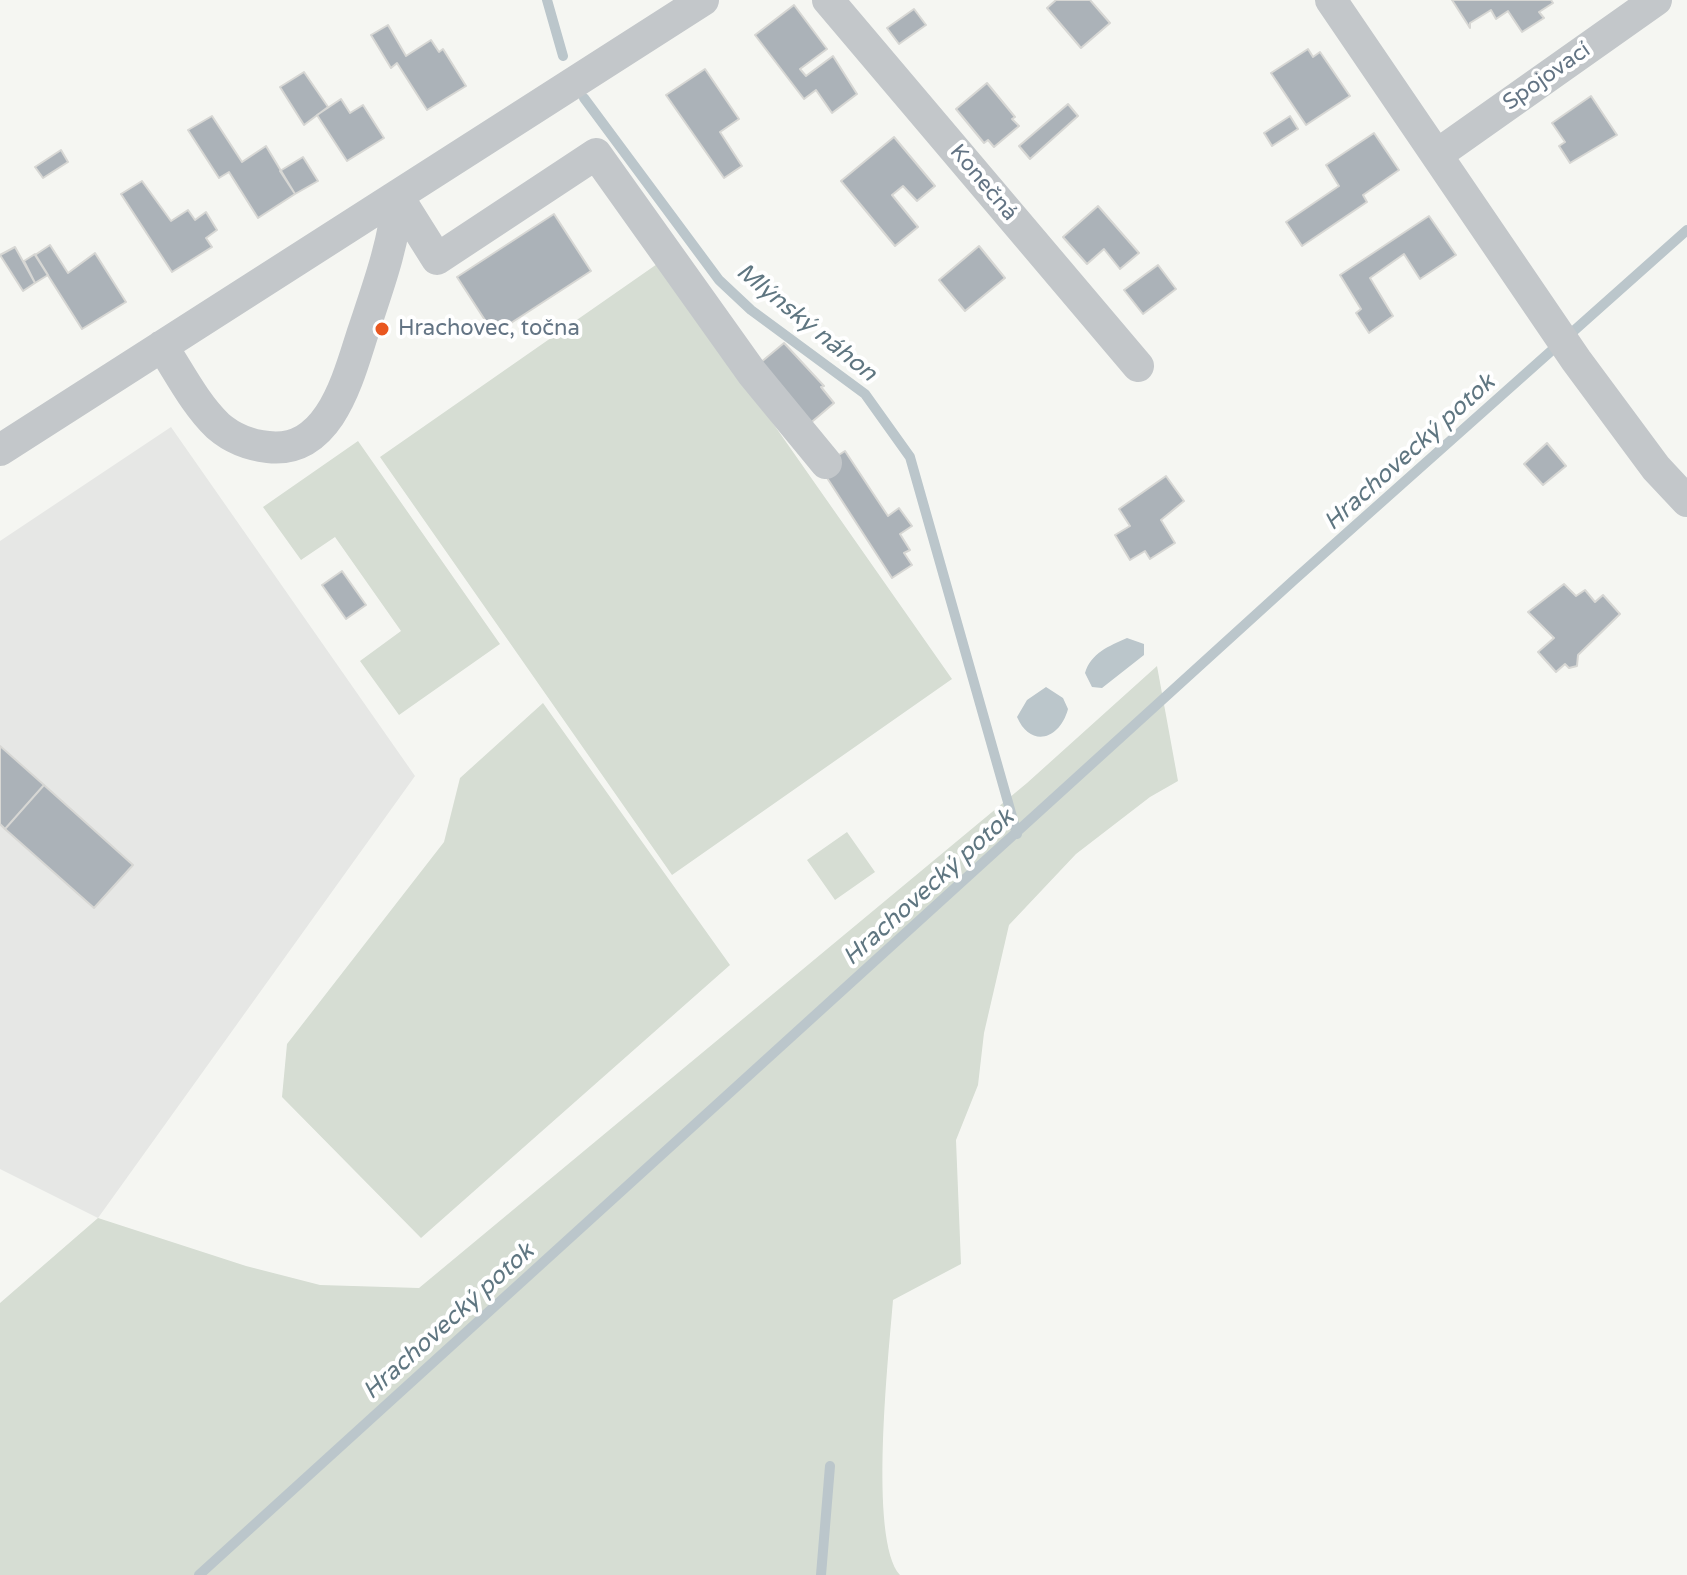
<!DOCTYPE html>
<meta charset="utf-8">
<style>
body{margin:0}
canvas{display:block;background:#f5f6f2}
</style>
<canvas width="1687" height="1575"></canvas>
<script>
const g = document.querySelector('canvas').getContext('2d');
g.lineJoin = 'round';
function fill(path, color) {
  g.fillStyle = color;
  g.fill(path, 'evenodd');
}
function trace(path, color, width, dash) {
  g.strokeStyle = color;
  g.lineWidth = width;
  g.lineCap = dash ? 'butt' : 'round';
  g.setLineDash(dash || []);
  g.stroke(path);
}
function write(font, color, halo, rows, align = 'center') {
  g.font = font + ' "Varela Round",sans-serif';
  g.lineWidth = 8;
  g.setLineDash([]);
  g.textBaseline = 'middle';
  g.strokeStyle = halo;
  g.fillStyle = color;
  for (const [text, x, y, turn = 0] of rows) {
    g.save();
    g.translate(x, y);
    g.rotate((+turn || 0) * Math.PI / 180);
    g.textAlign = isNaN(turn) ? turn : align;
    if (halo) g.strokeText(text, 0, 0);
    g.fillText(text, 0, 0);
    g.restore();
  }
}
const built = new Path2D(`
 M 171,427 L 415,776 L 98,1218 L 0,1169 L 0,541 Z`);
const green = new Path2D(`
 M 660,262 L 952,679 L 672,875 L 380,457 Z
 M 358,441 L 500,644 L 399,715 L 360,661 L 401,631 L 335,537 L 301,560 L 263,507 Z
 M 1157,666 L 1178,781 L 1150,797 L 1076,854 L 1009,925 L 984,1033 L 978,1085 L 956,1140 L 961,1264 L 893,1300 C 889,1352 868,1540 900,1575 L 0,1575 L 0,1303 L 98,1218 L 246,1266 L 320,1285 L 419,1288 L 1027,783 Z
 M 543,703 L 730,965 L 421,1238 L 282,1097 L 287,1044 L 444,842 L 460,778 Z
 M 847,832 L 875,872 L 835,900 L 807,860 Z`);
const water = new Path2D(`
 M 1127,638 L 1144,644 L 1144,655 L 1102,688 L 1092,687 L 1085,673 C 1091,653 1109,646 1127,638 Z
 M 1046,687 L 1063,698 L 1068,709 C 1060,739 1031,749 1017,717 L 1027,700 Z`);
const stream = new Path2D(`
 M 547,0 L 563,56
 M 584,98 L 719,280 L 751,310 L 865,394 L 910,457 L 1017,834
 M 199,1575 L 1294,580 L 1687,230
 M 821,1575 L 830,1466`);
const building = new Path2D(`
 M 1056,0 L 1090,0 L 1110,23 L 1081,48 L 1047,8 Z
 M 1452,0 L 1551,0 L 1553,3 L 1539,12 L 1544,18 L 1522,32 L 1508,11 L 1496,19 L 1491,10 L 1470,23 L 1470,28 Z
 M 794,5 L 827,49 L 800,69 L 806,76 L 833,56 L 857,94 L 832,113 L 816,90 L 804,99 L 755,35 Z
 M 914,9 L 926,25 L 899,44 L 887,28 Z
 M 388,25 L 406,56 L 431,40 L 439,52 L 443,49 L 466,86 L 427,110 L 397,63 L 391,68 L 371,35 Z
 M 1308,49 L 1313,57 L 1320,52 L 1350,96 L 1306,125 L 1271,73 Z
 M 705,69 L 739,119 L 720,132 L 742,166 L 724,178 L 666,95 Z
 M 304,72 L 328,107 L 304,125 L 280,87 Z
 M 987,83 L 1015,117 L 1012,119 L 1019,126 L 994,147 L 988,140 L 984,143 L 956,109 Z
 M 1591,96 L 1617,135 L 1570,163 L 1559,146 L 1565,142 L 1552,123 Z
 M 341,99 L 350,113 L 363,105 L 384,138 L 347,161 L 317,115 Z
 M 1068,104 L 1078,116 L 1030,159 L 1019,146 Z
 M 212,116 L 242,162 L 266,146 L 295,194 L 258,218 L 229,172 L 219,178 L 188,130 Z
 M 1290,116 L 1298,129 L 1272,146 L 1264,133 Z
 M 1374,133 L 1399,170 L 1363,195 L 1367,202 L 1302,246 L 1286,222 L 1339,186 L 1326,165 Z
 M 894,137 L 935,186 L 917,201 L 903,186 L 892,195 L 918,227 L 895,246 L 841,181 Z
 M 61,150 L 68,162 L 43,178 L 35,167 Z
 M 303,157 L 318,181 L 295,194 L 280,171 Z
 M 142,181 L 171,221 L 188,210 L 195,220 L 206,212 L 217,230 L 206,238 L 212,247 L 172,272 L 121,194 Z
 M 1098,206 L 1139,253 L 1120,269 L 1104,249 L 1087,264 L 1063,237 Z
 M 554,214 L 591,271 L 494,334 L 457,277 Z
 M 1429,216 L 1456,255 L 1420,279 L 1404,254 L 1370,278 L 1393,316 L 1369,333 L 1356,313 L 1361,309 L 1340,275 Z
 M 50,245 L 68,273 L 95,253 L 126,302 L 82,329 L 35,255 Z
 M 979,246 L 1005,278 L 965,311 L 939,280 Z
 M 15,247 L 35,283 L 23,291 L 0,255 Z
 M 35,254 L 48,275 L 35,283 L 24,261 Z
 M 1158,265 L 1176,289 L 1143,314 L 1124,290 Z
 M 784,343 L 824,386 L 821,387 L 834,403 L 807,426 L 760,363 Z
 M 1547,443 L 1566,466 L 1543,485 L 1524,464 Z
 M 845,451 L 888,516 L 899,508 L 912,526 L 900,534 L 910,550 L 904,553 L 912,565 L 892,578 L 820,467 Z
 M 1166,476 L 1184,501 L 1161,520 L 1175,543 L 1150,559 L 1145,551 L 1130,560 L 1115,535 L 1130,526 L 1119,509 Z
 M 342,571 L 366,605 L 346,619 L 322,585 Z
 M 1564,584 L 1576,596 L 1585,590 L 1595,602 L 1603,595 L 1620,614 L 1578,655 L 1577,666 L 1569,668 L 1565,664 L 1556,672 L 1538,652 L 1554,638 L 1528,612 Z
 M 0,746 L 44,785 L 5,829 L 0,824 Z
 M 44,785 L 133,865 L 94,908 L 5,829 Z`);
const minor = new Path2D(`
 M 828,0 L 1138,366
 M 1331,0 L 1576,360 L 1656,468 L 1687,501
 M 1438,154 L 1656,0
 M 398,197 L 437,259 L 596,154 L 752,373 L 826,463
 M 162,346 C 179,372 195,404 218,426 C 233,439 249,445 268,447 C 330,454 348,378 363,332 C 378,287 394,244 398,197
 M 0,450 L 703,0`);
const markers = [
 [382,329,8,"#e9571f"]
];
const streetNames = [
 ["Spojovací",1547,77,-35],
 ["Konečná",983,183,50]
];
const poiNames = [
 ["Hrachovec, točna",398,329]
];
const waterNames = [
 ["Mlýnský náhon",806,323,39],
 ["Hrachovecký potok",1410,453,-42],
 ["Hrachovecký potok",929,888,-42],
 ["Hrachovecký potok",449,1322,-42]
];
fill(built, '#e6e7e5');
fill(green, '#d6ddd3');
fill(water, '#bbc6cb');
trace(stream, '#bbc6cb', 10);
fill(building, '#abb2b8');
trace(building, '#d7d7d4', 2);
trace(minor, '#c3c7ca', 32);
for (const [x, y, r, color] of markers) {
  const dot = new Path2D();
  dot.arc(x, y, r, 0, 2 * Math.PI);
  g.fillStyle = color;
  g.fill(dot);
  trace(dot, '#fff', 3);
}
write('22px', '#637484', '#fff', streetNames);
write('22px', '#637484', '#fff', poiNames, 'left');
write('italic 24px', '#5f7681', '#fff', waterNames);
</script>
